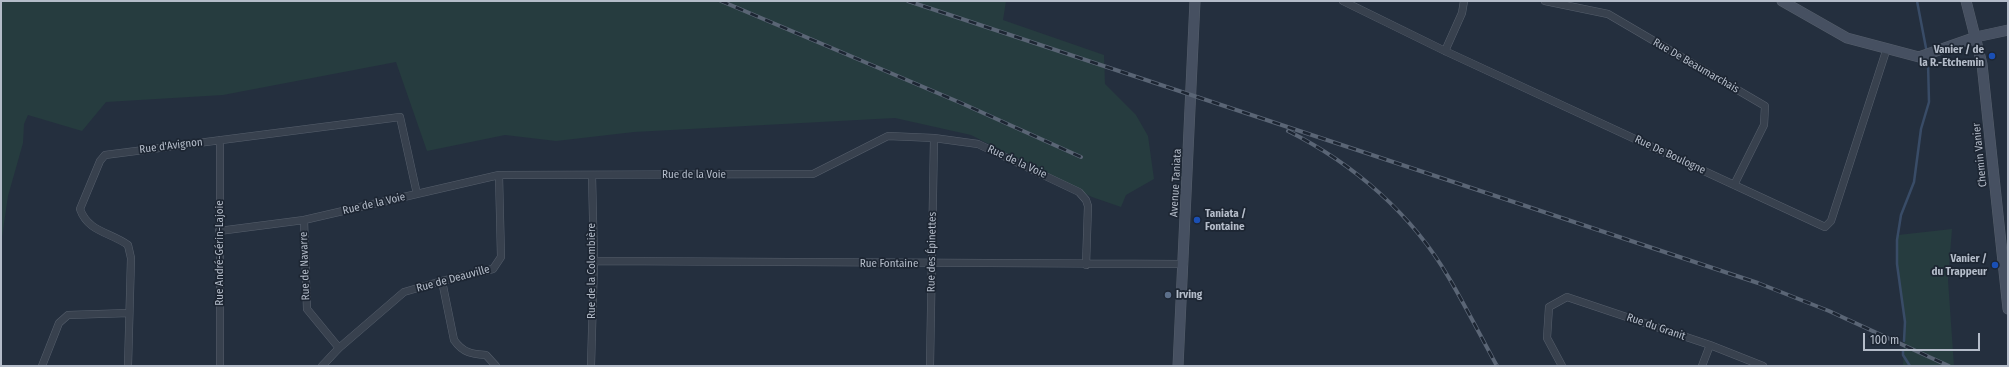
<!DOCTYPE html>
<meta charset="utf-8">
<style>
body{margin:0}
#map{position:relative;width:2009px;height:367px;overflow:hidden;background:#242f3e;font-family:"Fira Sans Condensed",sans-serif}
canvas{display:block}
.frame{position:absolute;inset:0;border:2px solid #b4bcc9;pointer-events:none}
.scale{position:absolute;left:1863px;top:333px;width:117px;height:18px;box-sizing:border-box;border:2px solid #b4bcc9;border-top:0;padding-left:5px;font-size:12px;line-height:14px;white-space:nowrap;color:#b4bcc9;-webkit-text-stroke:3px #1d2633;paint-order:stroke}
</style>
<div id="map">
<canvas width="2009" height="367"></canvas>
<div class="frame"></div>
<div class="scale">100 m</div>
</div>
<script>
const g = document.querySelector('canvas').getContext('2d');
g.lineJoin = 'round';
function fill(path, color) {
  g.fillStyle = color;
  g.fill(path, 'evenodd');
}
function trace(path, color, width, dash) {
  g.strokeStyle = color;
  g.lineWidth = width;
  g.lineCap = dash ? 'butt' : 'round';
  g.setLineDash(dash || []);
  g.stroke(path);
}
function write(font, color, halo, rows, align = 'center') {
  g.font = font + ' "Fira Sans Condensed",sans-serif';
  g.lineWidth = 3.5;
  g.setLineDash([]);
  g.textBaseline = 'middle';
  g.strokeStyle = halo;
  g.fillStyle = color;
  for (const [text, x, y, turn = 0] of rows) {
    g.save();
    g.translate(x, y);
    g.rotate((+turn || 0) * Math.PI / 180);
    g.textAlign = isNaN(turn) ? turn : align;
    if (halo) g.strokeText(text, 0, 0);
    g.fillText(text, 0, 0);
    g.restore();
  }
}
const green = new Path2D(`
 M 1,1 L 1006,1 L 1003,20 L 1104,55 L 1105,84 L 1136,115 L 1148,136 L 1154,179 L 1126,195 L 1121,207 L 1092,197 L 971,135 L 895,118 L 634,132 L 556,141 L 505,135 L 427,151 L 396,62 L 223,95 L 106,102 L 82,131 L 28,115 L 24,124 L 23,143 L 8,196 L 1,244 Z
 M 1952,229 L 1948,280 L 1954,366 L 1903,366 L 1905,322 L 1897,264 L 1898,235 Z`);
const stream = new Path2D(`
 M 1917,1 L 1926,48
 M 1904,341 L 1905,322 L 1897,264 L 1897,240 L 1901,215 L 1914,182 L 1921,129 L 1929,102 L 1928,62
 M 1903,351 L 1903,355 L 1910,366`);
const street = new Path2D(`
 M 1343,1 L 1445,51 L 1825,227 L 1831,221 L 1887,48
 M 1545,1 L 1608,14 L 1765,106 L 1764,125 L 1734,185
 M 1445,51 L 1462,13 L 1464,1
 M 304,220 L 307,309 L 339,348
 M 219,231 L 304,220 L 499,175 L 813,174 L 888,136 L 934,138 L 978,144 L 1079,192 L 1086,200 L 1088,206 L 1086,265
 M 594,261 L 1184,264
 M 442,281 L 454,340 C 463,353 472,354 486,355 L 496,366
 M 42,366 L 59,323 L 68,315 L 129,313
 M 128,366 L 131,258 L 128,245 C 110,232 88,232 80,209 L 100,161 L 105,155 L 400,117 L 417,194
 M 220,366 L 220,140
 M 322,366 L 339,348 L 404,292 L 442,281 L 493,269 L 501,257 L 499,175
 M 591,366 L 594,261 L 592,175
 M 930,366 L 934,138
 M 1562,366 L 1547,338 L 1549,307 L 1567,297 L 1710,345 L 1763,366
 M 1702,366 L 1710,345`);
const secondary = new Path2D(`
 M 1782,1 L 1847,38 L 1919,57 L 1976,37 L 2008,30
 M 1966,1 L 1982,64 L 2008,309
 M 1178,366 L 1195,1`);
const rail = new Path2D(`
 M 721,1 L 961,103 L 1081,157
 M 908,1 L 1758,283 L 1829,311 L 1949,366
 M 1288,131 C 1354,164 1412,214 1449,278 C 1466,307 1481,337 1497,366`);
const markers = [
 [1992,56,4,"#1a4fb4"],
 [1197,220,4,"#1a4fb4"],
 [1995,265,4,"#1a4fb4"],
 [1168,295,4,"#5c6f8a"]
];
const poiNames = [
 ["Vanier / de",1984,50],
 ["la R.-Etchemin",1984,63],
 ["Taniata /",1205,214,"left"],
 ["Fontaine",1205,227,"left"],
 ["Vanier /",1987,259],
 ["du Trappeur",1987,272],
 ["Irving",1176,295,"left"]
];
const streetNames = [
 ["Rue De Beaumarchais",1696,66,30],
 ["Rue d'Avignon",171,146,-7],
 ["Rue De Boulogne",1670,155,25],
 ["Chemin Vanier",1980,155,-96],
 ["Rue de la Voie",1017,162,25],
 ["Rue de la Voie",694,175],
 ["Avenue Taniata",1176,183,-87],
 ["Rue de la Voie",374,204,-13],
 ["Rue des Épinettes",932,252,-89],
 ["Rue André-Gérin-Lajoie",220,253,-90],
 ["Rue Fontaine",889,264],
 ["Rue de Navarre",305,266,-92],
 ["Rue de la Colombière",592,271,-90],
 ["Rue de Deauville",453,279,-15],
 ["Rue du Granit",1656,327,19]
];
fill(green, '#263c3f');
trace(stream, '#394c67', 2.5);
trace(street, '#565f6c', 8);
trace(secondary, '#565f6c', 11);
trace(street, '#38414e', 7);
trace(secondary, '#465061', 10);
trace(rail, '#5a6575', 4);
trace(rail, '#1d2633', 2.5, [8]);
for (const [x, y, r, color] of markers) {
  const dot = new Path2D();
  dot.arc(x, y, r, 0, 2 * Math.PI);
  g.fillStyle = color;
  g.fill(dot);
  trace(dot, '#1d2633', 1.5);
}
write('bold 11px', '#b4bcc9', '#1d2633', poiNames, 'right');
write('11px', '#b4bcc9', '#1d2633', streetNames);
</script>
